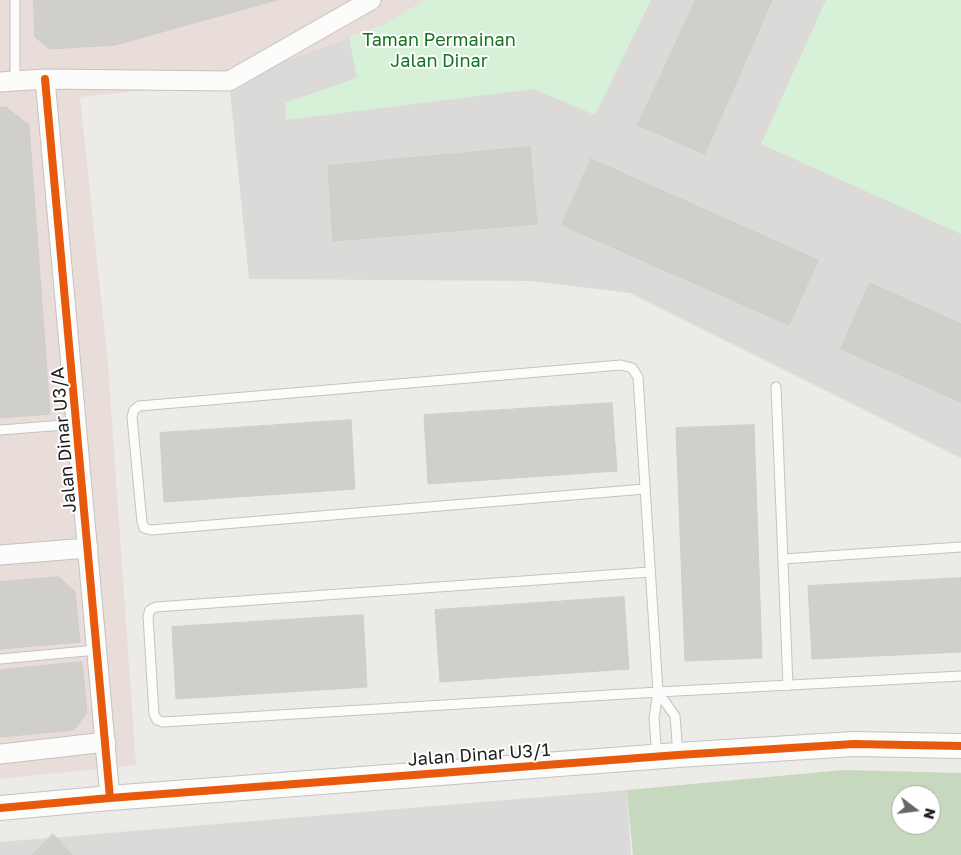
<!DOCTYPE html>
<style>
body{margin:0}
#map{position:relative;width:961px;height:855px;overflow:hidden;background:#ecebe7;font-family:"Golos Text",sans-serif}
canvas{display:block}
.north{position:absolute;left:891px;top:785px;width:50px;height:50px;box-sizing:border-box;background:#fff;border:1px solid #a5a5a5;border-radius:50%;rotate:105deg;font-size:14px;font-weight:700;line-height:20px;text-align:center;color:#1e1e1e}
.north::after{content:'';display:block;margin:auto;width:18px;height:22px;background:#666664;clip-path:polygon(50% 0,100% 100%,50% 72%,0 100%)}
</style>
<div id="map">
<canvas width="961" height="855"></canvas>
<div class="north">N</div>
</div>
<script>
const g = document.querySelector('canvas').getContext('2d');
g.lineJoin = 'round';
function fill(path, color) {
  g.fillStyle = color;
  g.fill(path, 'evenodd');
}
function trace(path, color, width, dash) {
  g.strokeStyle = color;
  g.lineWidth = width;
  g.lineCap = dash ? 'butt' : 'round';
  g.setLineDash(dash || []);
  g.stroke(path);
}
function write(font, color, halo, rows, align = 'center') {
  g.font = font + ' "Golos Text",sans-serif';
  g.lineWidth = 4;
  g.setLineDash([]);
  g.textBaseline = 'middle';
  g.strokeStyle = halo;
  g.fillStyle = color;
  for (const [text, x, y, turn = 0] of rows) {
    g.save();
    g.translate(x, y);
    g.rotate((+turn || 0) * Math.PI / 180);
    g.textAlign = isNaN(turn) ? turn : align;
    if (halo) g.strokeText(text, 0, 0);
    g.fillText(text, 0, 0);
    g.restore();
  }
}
const residential = new Path2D(`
 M 425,0 L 961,0 L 961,458 L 630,293 L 532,281 L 249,279 L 229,81 L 384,25 Z
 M 627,790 L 631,855 L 0,855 L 0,842 Z`);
const commercial = new Path2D(`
 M 0,0 L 425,0 L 384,25 L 229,81 L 80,97 L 108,365 L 136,765 L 0,779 Z`);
const forest = new Path2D(`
 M 844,770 L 961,773 L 961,855 L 633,855 L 627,790 ZM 901,795 L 931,795 L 931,825 L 901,825 Z`);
const park = new Path2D(`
 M 425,0 L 651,0 L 595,115 L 534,89 L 286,120 L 285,103 L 357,78 L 349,37 L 384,25 Z
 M 826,0 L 961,0 L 961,234 L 761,144 Z`);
const building = new Path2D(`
 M 34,0 L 277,0 L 115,45 L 50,49 L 35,37 Z
 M 696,0 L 772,0 L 705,154 L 638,125 Z
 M 0,107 L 6,107 L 29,125 L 50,414 L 0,418 Z
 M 530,147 L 537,224 L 333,241 L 328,166 Z
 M 591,159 L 818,260 L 789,325 L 562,225 Z
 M 870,283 L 961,324 L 961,402 L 841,349 Z
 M 612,403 L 617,471 L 428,484 L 424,415 Z
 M 351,420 L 355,489 L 164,502 L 160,433 Z
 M 754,425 L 762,658 L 685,661 L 676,428 Z
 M 59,577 L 75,592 L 80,642 L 0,649 L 0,582 Z
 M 961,578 L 961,652 L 812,659 L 808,586 Z
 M 624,597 L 629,669 L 440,682 L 435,610 Z
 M 363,615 L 367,687 L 176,699 L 172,627 Z
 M 82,662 L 87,712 L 74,730 L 0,737 L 0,670 Z
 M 53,834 L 72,855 L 32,855 Z`);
const service = new Path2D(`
 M 15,0 L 15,81
 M 776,387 L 788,686
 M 0,430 L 77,424
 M 645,489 L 151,530 L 144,528 L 142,522 L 132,417 L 134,410 L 139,406 L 621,365 L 632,368 L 638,377 L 658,692 L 654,718 L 657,757
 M 783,559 L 961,547
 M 650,572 L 156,607 L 150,610 L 148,616 L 154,714 L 157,720 L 163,722 L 658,692 L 961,676
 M 0,659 L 97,650
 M 658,692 L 675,716 L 678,754`);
const minor = new Path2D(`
 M 45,79 L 110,798
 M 0,82 L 45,79 L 229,81 L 371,0
 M 0,555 L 88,548
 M 0,754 L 106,742`);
const tertiary = new Path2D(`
 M 0,808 L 110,798 L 678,755 L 854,744 L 961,746`);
const cycleway = new Path2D(`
 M 45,79 L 110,798
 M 0,808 L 110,798 L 678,755 L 854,744 L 961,746`);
const parkNames = [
 ["Taman Permainan",439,40],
 ["Jalan Dinar",439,61]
];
const streetNames = [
 ["Jalan Dinar U3/A",64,440,-95],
 ["Jalan Dinar U3/1",479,755,-4]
];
fill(residential, '#dbdad8');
fill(commercial, '#e9ddd9');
fill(forest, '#c6d9be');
fill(park, '#d7f1d8');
fill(building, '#d1cfcc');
trace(building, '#cfcdc8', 1);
trace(service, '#c3c3c1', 11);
trace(minor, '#c3c3c1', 21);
trace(tertiary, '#c3c3c1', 26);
trace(service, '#fcfcfb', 9);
trace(minor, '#fcfcfb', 19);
trace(tertiary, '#fcfcfb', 24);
trace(cycleway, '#e8590c', 8);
write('18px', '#137522', '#fff', parkNames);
write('18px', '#1e1e1e', '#fff', streetNames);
</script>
